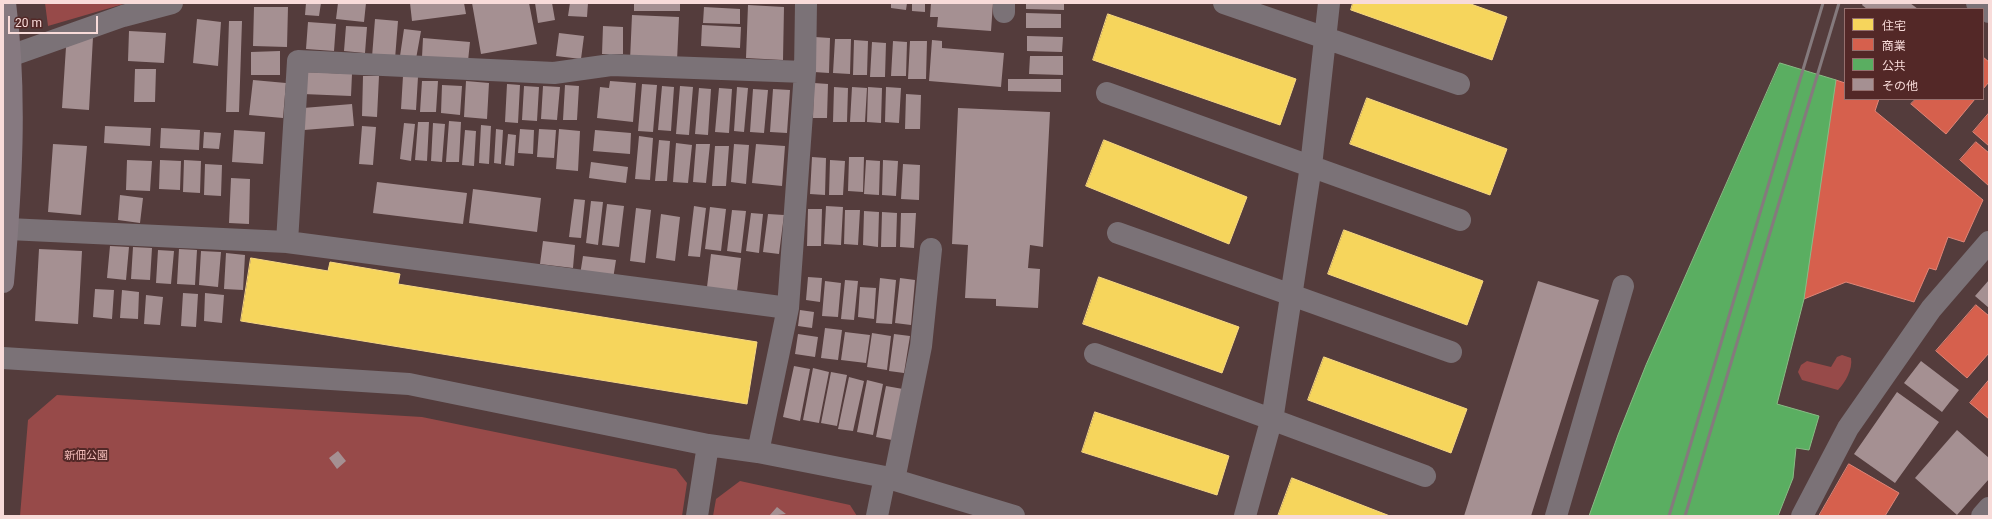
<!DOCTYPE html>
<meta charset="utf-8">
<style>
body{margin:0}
#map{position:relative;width:1992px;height:519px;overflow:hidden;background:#543c3c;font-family:Roboto,"Noto Sans JP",sans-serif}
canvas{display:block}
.frame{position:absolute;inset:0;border:4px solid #f8dbd9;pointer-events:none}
.legend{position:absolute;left:1844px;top:8px;width:140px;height:92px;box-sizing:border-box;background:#532827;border:1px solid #95706e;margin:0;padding:5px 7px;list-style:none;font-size:12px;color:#f8dbd9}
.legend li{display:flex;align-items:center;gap:8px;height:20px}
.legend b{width:20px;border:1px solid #95706e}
.scale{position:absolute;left:8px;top:16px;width:90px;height:18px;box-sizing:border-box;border:2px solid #f8dbd9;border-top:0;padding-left:5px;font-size:12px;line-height:14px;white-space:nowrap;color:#f8dbd9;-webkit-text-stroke:3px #532827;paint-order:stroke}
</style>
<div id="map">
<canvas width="1992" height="519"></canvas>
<div class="frame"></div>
<ul class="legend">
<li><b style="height:11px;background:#f6d55c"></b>住宅</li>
<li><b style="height:11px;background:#d6604d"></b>商業</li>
<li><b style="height:11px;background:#5aae61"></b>公共</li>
<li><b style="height:11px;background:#a59092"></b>その他</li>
</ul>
<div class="scale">20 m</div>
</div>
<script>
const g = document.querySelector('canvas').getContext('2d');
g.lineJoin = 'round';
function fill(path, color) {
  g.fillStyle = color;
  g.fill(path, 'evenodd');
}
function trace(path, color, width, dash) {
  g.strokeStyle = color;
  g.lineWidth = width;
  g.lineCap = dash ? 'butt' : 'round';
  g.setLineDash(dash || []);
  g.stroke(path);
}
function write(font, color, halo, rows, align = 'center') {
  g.font = font + ' Roboto,"Noto Sans JP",sans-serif';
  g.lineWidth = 4;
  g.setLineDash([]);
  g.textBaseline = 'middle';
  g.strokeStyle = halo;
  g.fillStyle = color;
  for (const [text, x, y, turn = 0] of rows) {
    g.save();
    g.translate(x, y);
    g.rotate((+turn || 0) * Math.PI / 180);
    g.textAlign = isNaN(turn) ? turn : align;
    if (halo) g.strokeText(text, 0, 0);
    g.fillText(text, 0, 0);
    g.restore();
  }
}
const green = new Path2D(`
 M 45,3 L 127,3 L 48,26 Z
 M 1842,355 L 1851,358 C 1853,369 1845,383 1838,390 L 1802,380 L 1798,372 L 1801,365 L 1807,361 L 1831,367 L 1837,357 Z
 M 57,395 L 422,417 L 676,469 L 687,483 L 682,516 L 20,516 L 28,420 Z
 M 740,481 L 850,505 L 857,516 L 713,516 L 716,499 Z`);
const homes = new Path2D(`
 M 1353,3 L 1468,3 L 1507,17 L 1492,60 L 1351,10 Z
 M 1108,14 L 1296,79 L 1280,125 L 1093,60 Z
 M 1367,98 L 1507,149 L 1490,195 L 1350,144 Z
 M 1104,140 L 1247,197 L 1229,244 L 1086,186 Z
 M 1344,230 L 1483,281 L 1467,325 L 1328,274 Z
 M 251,258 L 328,271 L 330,262 L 400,274 L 398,284 L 757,342 L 747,404 L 241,321 Z
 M 1099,277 L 1239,327 L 1222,373 L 1083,324 Z
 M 1324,357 L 1467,409 L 1451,453 L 1308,400 Z
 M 1095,412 L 1229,456 L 1217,495 L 1082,452 Z
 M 1292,478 L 1390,516 L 1278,516 Z`);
const shops = new Path2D(`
 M 1983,57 L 1989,62 L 1989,82 L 1983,89 Z
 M 1836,80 L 1845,83 L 1845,99 L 1879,99 L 1875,111 L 1983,200 L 1964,242 L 1948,237 L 1936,270 L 1929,268 L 1914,302 L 1846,282 L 1804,299 Z
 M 1916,99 L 1975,99 L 1946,134 L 1911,104 Z
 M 1989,113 L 1989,146 L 1973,132 Z
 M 1976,142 L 1989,153 L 1989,186 L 1960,160 Z
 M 1976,305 L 1989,316 L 1989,353 L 1967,378 L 1936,351 Z
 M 1989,380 L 1989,419 L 1970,403 Z
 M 1849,464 L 1899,493 L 1885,516 L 1819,516 Z`);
const public = new Path2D(`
 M 1780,63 L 1836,80 L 1804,299 L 1777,404 L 1819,416 L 1809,450 L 1796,448 L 1793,478 L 1778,516 L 1589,516 L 1618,435 L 1646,365 Z`);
const building = new Path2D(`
 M 306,3 L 321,3 L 319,16 L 305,15 Z
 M 338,3 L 366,3 L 364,22 L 336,19 Z
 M 410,3 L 464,3 L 466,14 L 412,21 Z
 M 472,3 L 529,3 L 537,44 L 481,54 Z
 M 535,3 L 552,3 L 555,20 L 538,23 Z
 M 570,3 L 588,3 L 587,17 L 568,16 Z
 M 634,3 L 680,3 L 680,11 L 634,11 Z
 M 891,3 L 907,3 L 906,10 L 891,8 Z
 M 912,3 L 925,3 L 925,12 L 912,11 Z
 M 931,3 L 993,3 L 991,31 L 937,27 L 938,17 L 930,17 Z
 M 1026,3 L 1064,3 L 1064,10 L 1026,9 Z
 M 1863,3 L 1910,3 L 1918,9 L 1867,9 L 1862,5 Z
 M 748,5 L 784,7 L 783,60 L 746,58 Z
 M 254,7 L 288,7 L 287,47 L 253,46 Z
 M 704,7 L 740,9 L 740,24 L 703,23 Z
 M 1026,13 L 1061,14 L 1061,28 L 1026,28 Z
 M 632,15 L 679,17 L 677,61 L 630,60 Z
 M 197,19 L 221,22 L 218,66 L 193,63 Z
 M 375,19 L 398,21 L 395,59 L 372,57 Z
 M 229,21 L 242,21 L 239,112 L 226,112 Z
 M 308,22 L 336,24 L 334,51 L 306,49 Z
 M 702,25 L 741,27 L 740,48 L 701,46 Z
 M 346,26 L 367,27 L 365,53 L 344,51 Z
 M 603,26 L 623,27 L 623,54 L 602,54 Z
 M 404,29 L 421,31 L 416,59 L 400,56 Z
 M 129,31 L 166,33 L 164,63 L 128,61 Z
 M 559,33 L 584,36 L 581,59 L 556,56 Z
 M 1027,36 L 1063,37 L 1062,52 L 1027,51 Z
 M 93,37 L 89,110 L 62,108 L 66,47 Z
 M 815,37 L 830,38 L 829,73 L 814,72 Z
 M 423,38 L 470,42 L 468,61 L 422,57 Z
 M 835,39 L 851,39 L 850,74 L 833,73 Z
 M 854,40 L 868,41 L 867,75 L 853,75 Z
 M 932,40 L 942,41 L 942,48 L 1004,53 L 1001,87 L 929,81 Z
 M 893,41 L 907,42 L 906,76 L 891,76 Z
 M 910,41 L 927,41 L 926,79 L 908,79 Z
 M 872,42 L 886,43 L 885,77 L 870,77 Z
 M 280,51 L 280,75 L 251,75 L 251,52 Z
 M 1030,56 L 1063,56 L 1063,75 L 1029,74 Z
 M 135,69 L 156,69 L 155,102 L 134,102 Z
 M 304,72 L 352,74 L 351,96 L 303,94 Z
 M 363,76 L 379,76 L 377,117 L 362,116 Z
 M 403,76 L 418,77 L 416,110 L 401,109 Z
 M 1008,79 L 1061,79 L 1061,92 L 1008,91 Z
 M 253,80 L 286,83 L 283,118 L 249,115 Z
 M 422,81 L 438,81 L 436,112 L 420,112 Z
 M 466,81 L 489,83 L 487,119 L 464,117 Z
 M 610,81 L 636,83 L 633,122 L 597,118 L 600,87 L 609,88 Z
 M 814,83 L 828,84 L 827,118 L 813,118 Z
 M 507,84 L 520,85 L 518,123 L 505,122 Z
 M 642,84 L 657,85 L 653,132 L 638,131 Z
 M 442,85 L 462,86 L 460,115 L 441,113 Z
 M 565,85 L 579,86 L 577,120 L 563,120 Z
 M 524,86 L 539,87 L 537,121 L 522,120 Z
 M 543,86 L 560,87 L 557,120 L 541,119 Z
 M 662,86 L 674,87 L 671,131 L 658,130 Z
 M 680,86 L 693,87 L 689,135 L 676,134 Z
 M 737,87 L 748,88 L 744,132 L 734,131 Z
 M 834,87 L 848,88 L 847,122 L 833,122 Z
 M 852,87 L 867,88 L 865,122 L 850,122 Z
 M 868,87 L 882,88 L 881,123 L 867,122 Z
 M 886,87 L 901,88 L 899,123 L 885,122 Z
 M 699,88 L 711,89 L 708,135 L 695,134 Z
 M 719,88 L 732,89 L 729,133 L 715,132 Z
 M 753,89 L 768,90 L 764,133 L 750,132 Z
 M 773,89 L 790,90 L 787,133 L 770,132 Z
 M 906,94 L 921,95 L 920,129 L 905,129 Z
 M 352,104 L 354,126 L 304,130 L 303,108 Z
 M 958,108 L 1050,112 L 1043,247 L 1030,245 L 1028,268 L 1040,269 L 1038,308 L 996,306 L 996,299 L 965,298 L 968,245 L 952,244 Z
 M 449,121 L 461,122 L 459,162 L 446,162 Z
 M 418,122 L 429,122 L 427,161 L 415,160 Z
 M 404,123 L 415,124 L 411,161 L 400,159 Z
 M 433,123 L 445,124 L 442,162 L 431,161 Z
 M 481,125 L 491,126 L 489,164 L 479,163 Z
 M 105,126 L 151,128 L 150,146 L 104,143 Z
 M 362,126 L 376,127 L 373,165 L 359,164 Z
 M 161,128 L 200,130 L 199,150 L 160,148 Z
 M 496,129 L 503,130 L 501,164 L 494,163 Z
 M 520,129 L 534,130 L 533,154 L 518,153 Z
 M 539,129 L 556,130 L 554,158 L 537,157 Z
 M 559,129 L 580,131 L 578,171 L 556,169 Z
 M 234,130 L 265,132 L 263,164 L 232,162 Z
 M 465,130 L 476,131 L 474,166 L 462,165 Z
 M 595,130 L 631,133 L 630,154 L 593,151 Z
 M 204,132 L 221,133 L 219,149 L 203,148 Z
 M 508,134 L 516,135 L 514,166 L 505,165 Z
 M 639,136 L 653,138 L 650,180 L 635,179 Z
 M 659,140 L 670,141 L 667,181 L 655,181 Z
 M 676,143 L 692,145 L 688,183 L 673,182 Z
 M 53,144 L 87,146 L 81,215 L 48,212 Z
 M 696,144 L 710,144 L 706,183 L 693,182 Z
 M 734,144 L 749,145 L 746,184 L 731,182 Z
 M 756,144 L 785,146 L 782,186 L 752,183 Z
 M 715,146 L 729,146 L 726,186 L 712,186 Z
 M 812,157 L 826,158 L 825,195 L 810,194 Z
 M 849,157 L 864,157 L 863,192 L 848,191 Z
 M 127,160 L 152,161 L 150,191 L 126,190 Z
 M 160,160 L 181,161 L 180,190 L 159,189 Z
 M 184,160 L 201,161 L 200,193 L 183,192 Z
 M 830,160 L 845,161 L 843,195 L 829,195 Z
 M 866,160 L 880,161 L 879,195 L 864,194 Z
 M 883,160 L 898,161 L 896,196 L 882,195 Z
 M 591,162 L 628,167 L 626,183 L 589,178 Z
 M 205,164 L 222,165 L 221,196 L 204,195 Z
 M 903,164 L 920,165 L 919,200 L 901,199 Z
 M 231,178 L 250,179 L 249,224 L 229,223 Z
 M 377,182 L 467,193 L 463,224 L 373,213 Z
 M 473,189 L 541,198 L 537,232 L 469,223 Z
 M 120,195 L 143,198 L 140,223 L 118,220 Z
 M 574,199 L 585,200 L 581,238 L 569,237 Z
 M 591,201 L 603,202 L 598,245 L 586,243 Z
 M 607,204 L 624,206 L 619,247 L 602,245 Z
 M 694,206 L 706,208 L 700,257 L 688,256 Z
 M 826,206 L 843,207 L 841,245 L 824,244 Z
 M 710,207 L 726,209 L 721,251 L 705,249 Z
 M 636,208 L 651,210 L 645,263 L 630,261 Z
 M 808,209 L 822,209 L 821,246 L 807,246 Z
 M 732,210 L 746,211 L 741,253 L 727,251 Z
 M 845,210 L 860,210 L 858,245 L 844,244 Z
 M 864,211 L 879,212 L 878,247 L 863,245 Z
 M 882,212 L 897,213 L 896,247 L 881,247 Z
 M 751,213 L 763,214 L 759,253 L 746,251 Z
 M 901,213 L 916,213 L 914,248 L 900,247 Z
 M 661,214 L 680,217 L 675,261 L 656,258 Z
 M 768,214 L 784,215 L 779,254 L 763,252 Z
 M 543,241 L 575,245 L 573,268 L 540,264 Z
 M 110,246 L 129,247 L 126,280 L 107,278 Z
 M 133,247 L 152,248 L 150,280 L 131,279 Z
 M 39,249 L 82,251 L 78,324 L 35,321 Z
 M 179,249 L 197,250 L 195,285 L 177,284 Z
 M 158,250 L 174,251 L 171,284 L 156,283 Z
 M 201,251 L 221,252 L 218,287 L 199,285 Z
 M 226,253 L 245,255 L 243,290 L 224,289 Z
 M 711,254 L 741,258 L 737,291 L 707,287 Z
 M 583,256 L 616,260 L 613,279 L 580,275 Z
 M 808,277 L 822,278 L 820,302 L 806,300 Z
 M 880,278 L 896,280 L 892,324 L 876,323 Z
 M 900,278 L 915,280 L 911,325 L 895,323 Z
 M 845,280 L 858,281 L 854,320 L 841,319 Z
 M 1989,280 L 1989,308 L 1975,296 Z
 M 825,281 L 841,283 L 838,317 L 822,316 Z
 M 1538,281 L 1599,300 L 1531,516 L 1464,516 Z
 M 860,287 L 876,288 L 874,319 L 858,317 Z
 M 95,289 L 114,290 L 112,319 L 93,317 Z
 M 122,290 L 139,292 L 138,319 L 120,318 Z
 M 183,293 L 198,294 L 196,327 L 181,326 Z
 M 205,293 L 224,295 L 222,323 L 204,321 Z
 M 146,295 L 163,297 L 160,325 L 144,324 Z
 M 800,310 L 814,312 L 812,328 L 798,326 Z
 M 825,328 L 842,330 L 838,360 L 821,358 Z
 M 845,332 L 870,335 L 866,363 L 841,360 Z
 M 872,333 L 891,336 L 887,370 L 867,367 Z
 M 798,334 L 818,337 L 815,357 L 795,354 Z
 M 894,334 L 910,336 L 904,373 L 889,371 Z
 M 1921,361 L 1959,390 L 1942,412 L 1904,383 Z
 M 794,366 L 810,369 L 800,421 L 783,417 Z
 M 813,368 L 829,372 L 819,423 L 803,420 Z
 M 831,372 L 847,375 L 837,426 L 821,423 Z
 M 849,377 L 864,381 L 853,431 L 838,429 Z
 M 867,380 L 883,384 L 873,435 L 857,432 Z
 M 886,386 L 903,389 L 892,440 L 876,437 Z
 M 1897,392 L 1939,422 L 1895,483 L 1854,454 Z
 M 1957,430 L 1989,458 L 1989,479 L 1957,515 L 1915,478 Z
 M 338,451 L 346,461 L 337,469 L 329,458 Z
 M 777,507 L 786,514 L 769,516 Z`);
const minor = new Path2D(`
 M 1224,3 L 1459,84
 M 1977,3 L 1989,12
 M 1004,12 L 1004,3
 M 3,56 L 10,56 L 123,16 L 172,3
 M 1107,93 L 1460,220
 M 8,229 L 287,242 L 788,308
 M 1118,233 L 1451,352
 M 287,242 L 298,61 L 554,73 L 611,65 L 805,72
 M 1095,354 L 1425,476
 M 3,358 L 409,384 L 708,445 L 758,452 L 885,477 L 1014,516
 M 758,452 L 788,308 L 805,72 L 806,3
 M 894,480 L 921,346 L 931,249
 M 697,516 L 708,445
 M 877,516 L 885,477
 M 1245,516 L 1273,414 L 1311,166 L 1329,3
 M 1556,516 L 1623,286
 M 1802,516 L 1848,428 L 1931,309 L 1989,242
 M 1982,516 L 1989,508`);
const highway = new Path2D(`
 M 3,282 C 11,188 17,96 5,3`);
const rail = new Path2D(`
 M 1669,516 L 1823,3
 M 1685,516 L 1839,3`);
const parkNames = [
 ["新佃公園",86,456]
];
fill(green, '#974a49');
fill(homes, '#f6d55c');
trace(homes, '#f7d782', 1);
fill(shops, '#d6604d');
trace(shops, '#e08577', 1);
fill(public, '#5aae61');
trace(public, '#89bc85', 1);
fill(building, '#a59092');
trace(minor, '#7b7277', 22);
trace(highway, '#867980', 22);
trace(rail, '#857a7d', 3);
write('11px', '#f3bdba', '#532827', parkNames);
</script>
